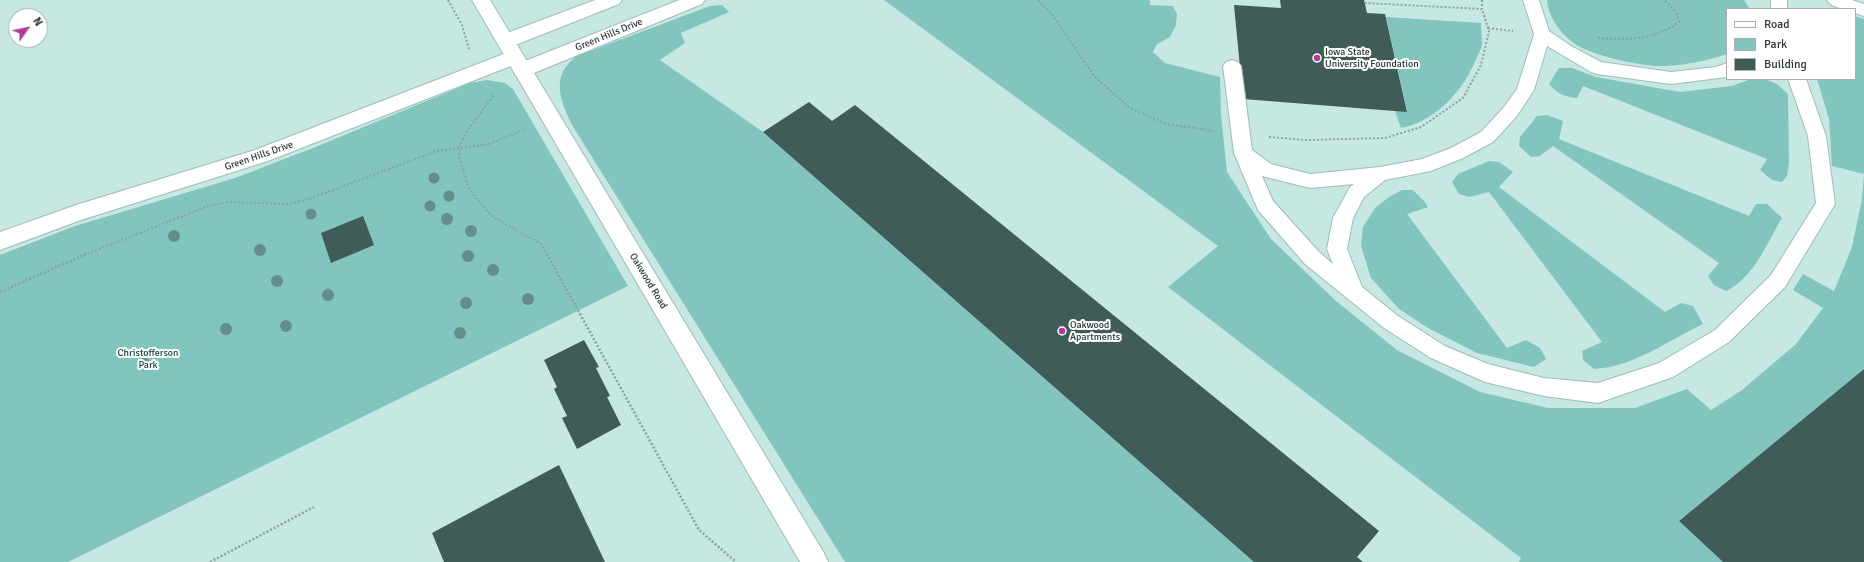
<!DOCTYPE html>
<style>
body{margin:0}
#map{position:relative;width:1864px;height:562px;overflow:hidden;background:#c7e7e3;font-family:Signika,sans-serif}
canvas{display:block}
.legend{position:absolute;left:1726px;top:8px;width:130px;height:72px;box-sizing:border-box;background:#fff;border:1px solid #aaafae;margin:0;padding:5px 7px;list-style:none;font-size:12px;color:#2a3635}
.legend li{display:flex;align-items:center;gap:8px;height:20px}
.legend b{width:20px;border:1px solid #aaafae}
.north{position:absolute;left:8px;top:8px;width:40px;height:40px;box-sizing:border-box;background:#fff;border:1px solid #aaafae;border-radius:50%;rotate:57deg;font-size:11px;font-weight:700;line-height:16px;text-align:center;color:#2a3635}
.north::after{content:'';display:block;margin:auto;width:14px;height:18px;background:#af3d97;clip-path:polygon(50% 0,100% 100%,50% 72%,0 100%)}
</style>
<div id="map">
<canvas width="1864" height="562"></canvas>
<ul class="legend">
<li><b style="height:5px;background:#fff"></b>Road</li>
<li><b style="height:11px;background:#82c5be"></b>Park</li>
<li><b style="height:11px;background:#405c58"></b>Building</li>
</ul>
<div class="north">N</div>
</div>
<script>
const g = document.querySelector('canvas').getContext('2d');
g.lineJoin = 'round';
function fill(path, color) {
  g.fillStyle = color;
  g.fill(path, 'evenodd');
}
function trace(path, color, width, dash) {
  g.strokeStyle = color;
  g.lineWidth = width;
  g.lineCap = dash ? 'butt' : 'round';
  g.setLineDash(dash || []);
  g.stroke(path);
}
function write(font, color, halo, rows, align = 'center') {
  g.font = font + ' Signika,sans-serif';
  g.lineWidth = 4;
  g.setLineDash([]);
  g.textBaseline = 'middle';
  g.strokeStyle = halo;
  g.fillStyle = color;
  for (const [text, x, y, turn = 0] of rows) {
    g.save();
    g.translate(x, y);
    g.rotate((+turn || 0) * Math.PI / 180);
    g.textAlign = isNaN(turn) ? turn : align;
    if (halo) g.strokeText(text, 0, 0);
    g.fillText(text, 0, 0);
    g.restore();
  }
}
const green = new Path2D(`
 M 884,0 L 1150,0 L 1150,5 L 1173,6 L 1177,14 L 1176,25 L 1170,37 L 1157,44 L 1153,52 L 1165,63 L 1220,77 L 1221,115 L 1227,172 L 1271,239 L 1336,301 L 1397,350 L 1480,392 L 1548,408 L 1635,408 L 1687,389 L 1711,410 L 1742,390 L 1796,344 L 1823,308 L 1793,290 L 1803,274 L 1834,291 L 1852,247 L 1862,199 L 1864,174 L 1832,166 L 1829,119 L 1817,79 L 1855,79 L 1855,16 L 1864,19 L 1864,369 L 1679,521 L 1723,562 L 1519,562 L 1521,558 L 1168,287 L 1218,246 Z
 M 1547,0 L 1744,0 L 1750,9 L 1727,9 L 1727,54 C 1706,61 1687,65 1664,66 C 1644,67 1586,55 1571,41 C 1559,31 1548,16 1547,0 Z
 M 722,5 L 729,12 L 681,33 L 685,43 L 660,60 L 763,132 L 1254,562 L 845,562 L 572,125 C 560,100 550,75 577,56 L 710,6 Z
 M 1386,17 L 1481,23 C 1481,30 1482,38 1482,45 C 1481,50 1478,55 1476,59 C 1464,90 1435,122 1401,128 L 1395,111 L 1407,111 Z
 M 1559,68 L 1572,68 L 1596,77 L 1680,92 L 1732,86 L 1751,79 L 1767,80 L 1777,84 L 1788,94 L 1789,164 L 1787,176 L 1782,182 L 1772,180 L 1760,170 L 1767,159 L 1583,86 L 1577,98 C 1565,97 1558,94 1549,84 Z
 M 487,80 L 505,83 L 513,89 L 628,286 L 68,562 L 0,562 L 0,255 L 75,226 L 235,178 L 313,148 L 470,83 Z
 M 1547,115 L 1563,121 L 1559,139 L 1749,216 L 1756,204 L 1767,204 L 1782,218 C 1766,244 1755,277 1726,291 L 1714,285 L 1708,276 L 1719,263 L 1553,146 L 1540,156 L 1531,157 L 1519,146 L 1520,137 L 1537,116 Z
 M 1489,161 L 1499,162 L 1513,172 L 1499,187 L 1665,312 L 1681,303 L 1693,306 L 1703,324 C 1667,341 1634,367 1594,369 L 1583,360 L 1582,351 L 1602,342 L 1489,192 L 1469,197 L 1459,194 L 1452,182 L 1458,174 Z
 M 1402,190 L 1413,190 L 1424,201 L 1428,207 L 1407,214 L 1507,348 L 1526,340 L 1540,348 L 1546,359 L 1534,367 L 1477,353 L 1428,328 L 1399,309 L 1371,278 L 1361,246 L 1363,227 L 1375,208 L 1389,197 Z`);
const building = new Path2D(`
 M 1280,0 L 1364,0 L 1367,13 L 1385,14 L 1407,112 L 1243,99 L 1234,5 L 1281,8 Z
 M 809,102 L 832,121 L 855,105 L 1379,531 L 1357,557 L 1363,562 L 1254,562 L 763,132 Z
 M 363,216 L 374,245 L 331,263 L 321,233 Z
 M 584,340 L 599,367 L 596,368 L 610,396 L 607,397 L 621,425 L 577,449 L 562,418 L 567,416 L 554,389 L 557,387 L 544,360 Z
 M 1864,369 L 1864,562 L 1723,562 L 1679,521 Z
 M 559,465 L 605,562 L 444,562 L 432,533 Z`);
const pathFar1 = new Path2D(`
 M 448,0 L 462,25 L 469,49
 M 1038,0 L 1051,13 L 1095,77 L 1130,108 L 1167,124 L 1213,131
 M 1482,0 L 1482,9
 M 1488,28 L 1513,31
 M 1598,38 C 1628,40 1654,40 1679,22 L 1676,12 L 1664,0
 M 491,92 L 493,96 L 467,131 L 460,144 L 459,156 L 467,183 L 474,196 L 492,216 L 541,244 L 547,255
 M 1269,137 L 1305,140 L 1385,138 L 1421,127 L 1463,98 L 1481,65 L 1489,31 L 1482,9 L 1365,3
 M 84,255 L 208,206 L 229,202 L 288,204 L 309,199 L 437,151 L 489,144 L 526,129`);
const path = new Path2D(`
 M 547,254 L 699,530 L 736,562
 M 0,292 L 86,254
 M 210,562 L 314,507`);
const service = new Path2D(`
 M 1523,0 L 1539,0 L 1549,31 L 1571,46 L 1601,62 L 1671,72 L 1716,67 L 1727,63 L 1727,77 L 1671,84 L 1597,74 L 1591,72 L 1547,46 L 1534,90 L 1516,117 L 1493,142 L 1463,158 L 1431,171 L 1385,180 L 1364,197 L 1353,218 L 1347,249 L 1362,287 L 1398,316 L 1445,346 L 1488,364 L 1544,378 L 1598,383 L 1659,363 L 1715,330 L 1771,275 L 1816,203 L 1808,136 L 1788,79 L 1806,79 L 1826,136 L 1835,204 L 1785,287 L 1729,342 L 1673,377 L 1598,403 L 1544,396 L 1485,382 L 1431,358 L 1384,328 L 1305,264 L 1258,210 L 1234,153 L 1223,66 L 1226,62 L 1232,60 L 1238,62 L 1241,66 L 1252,150 L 1271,164 L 1310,174 L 1380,167 L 1422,159 L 1451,148 L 1481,132 L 1504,107 L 1517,89 L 1534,34 ZM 1262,176 L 1310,188 L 1354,184 L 1350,187 L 1333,218 L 1327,249 L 1333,264 L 1319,252 L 1273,201 Z
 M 1771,0 L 1787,0 L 1787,9 L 1771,9 Z
 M 1827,0 L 1852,0 L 1864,4 L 1864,16 L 1855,13 L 1855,9 C 1846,9 1832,9 1827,0 Z`);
const minor = new Path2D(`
 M 595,0 L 622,0 L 619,4 L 513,46 L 506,47 L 499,46 L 497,41 L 499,36 Z
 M 679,0 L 705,0 L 702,4 L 529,75 L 522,77 L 515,75 L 513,70 L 515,65 Z
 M 514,50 L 521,52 L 523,57 L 521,62 L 268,161 L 81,220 L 0,250 L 0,232 L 76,205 L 255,150 Z`);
const tertiary = new Path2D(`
 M 472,0 L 490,0 L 824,553 L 828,562 L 800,562 Z`);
const trees = [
 [434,178,5.5],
 [449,196,5.5],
 [430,206,5.5],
 [311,214,5.5],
 [447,219,6],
 [471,231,6],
 [174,236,6],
 [260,250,6],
 [468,256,6],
 [493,270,6],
 [277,281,6],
 [328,295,6],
 [528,299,6],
 [466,303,6],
 [286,326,6],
 [226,329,6],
 [460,333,6],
 [144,364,6]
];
const markers = [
 [1317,58,4,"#af3d97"],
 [1062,331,4,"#af3d97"]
];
const streetNames = [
 ["Green Hills Drive",609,35,-22],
 ["Green Hills Drive",259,156,-19],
 ["Oakwood Road",648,281,59]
];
const poiNames = [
 ["Iowa State",1325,52],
 ["University Foundation",1325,64],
 ["Oakwood",1070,325],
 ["Apartments",1070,337]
];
const parkNames = [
 ["Christofferson",148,353],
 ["Park",148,365]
];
fill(green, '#82c5be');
fill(building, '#405c58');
trace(service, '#9ebcb8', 2);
trace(minor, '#9ebcb8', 2);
trace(tertiary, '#9ebcb8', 2);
trace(pathFar1, '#8aa29f', 2, [2, 2]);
trace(path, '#8aa29f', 2.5, [2, 2]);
fill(service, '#fff');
fill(minor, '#fff');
fill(tertiary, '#fff');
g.fillStyle = '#638e8a';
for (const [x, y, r] of trees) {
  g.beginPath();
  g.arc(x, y, r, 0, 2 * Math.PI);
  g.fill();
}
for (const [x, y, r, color] of markers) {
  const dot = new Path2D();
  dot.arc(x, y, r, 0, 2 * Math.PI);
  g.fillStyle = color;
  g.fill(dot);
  trace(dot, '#fff', 1.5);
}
write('10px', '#2a3635', '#fff', streetNames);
write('10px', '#2a3635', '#fff', poiNames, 'left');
write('10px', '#124642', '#fff', parkNames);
</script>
